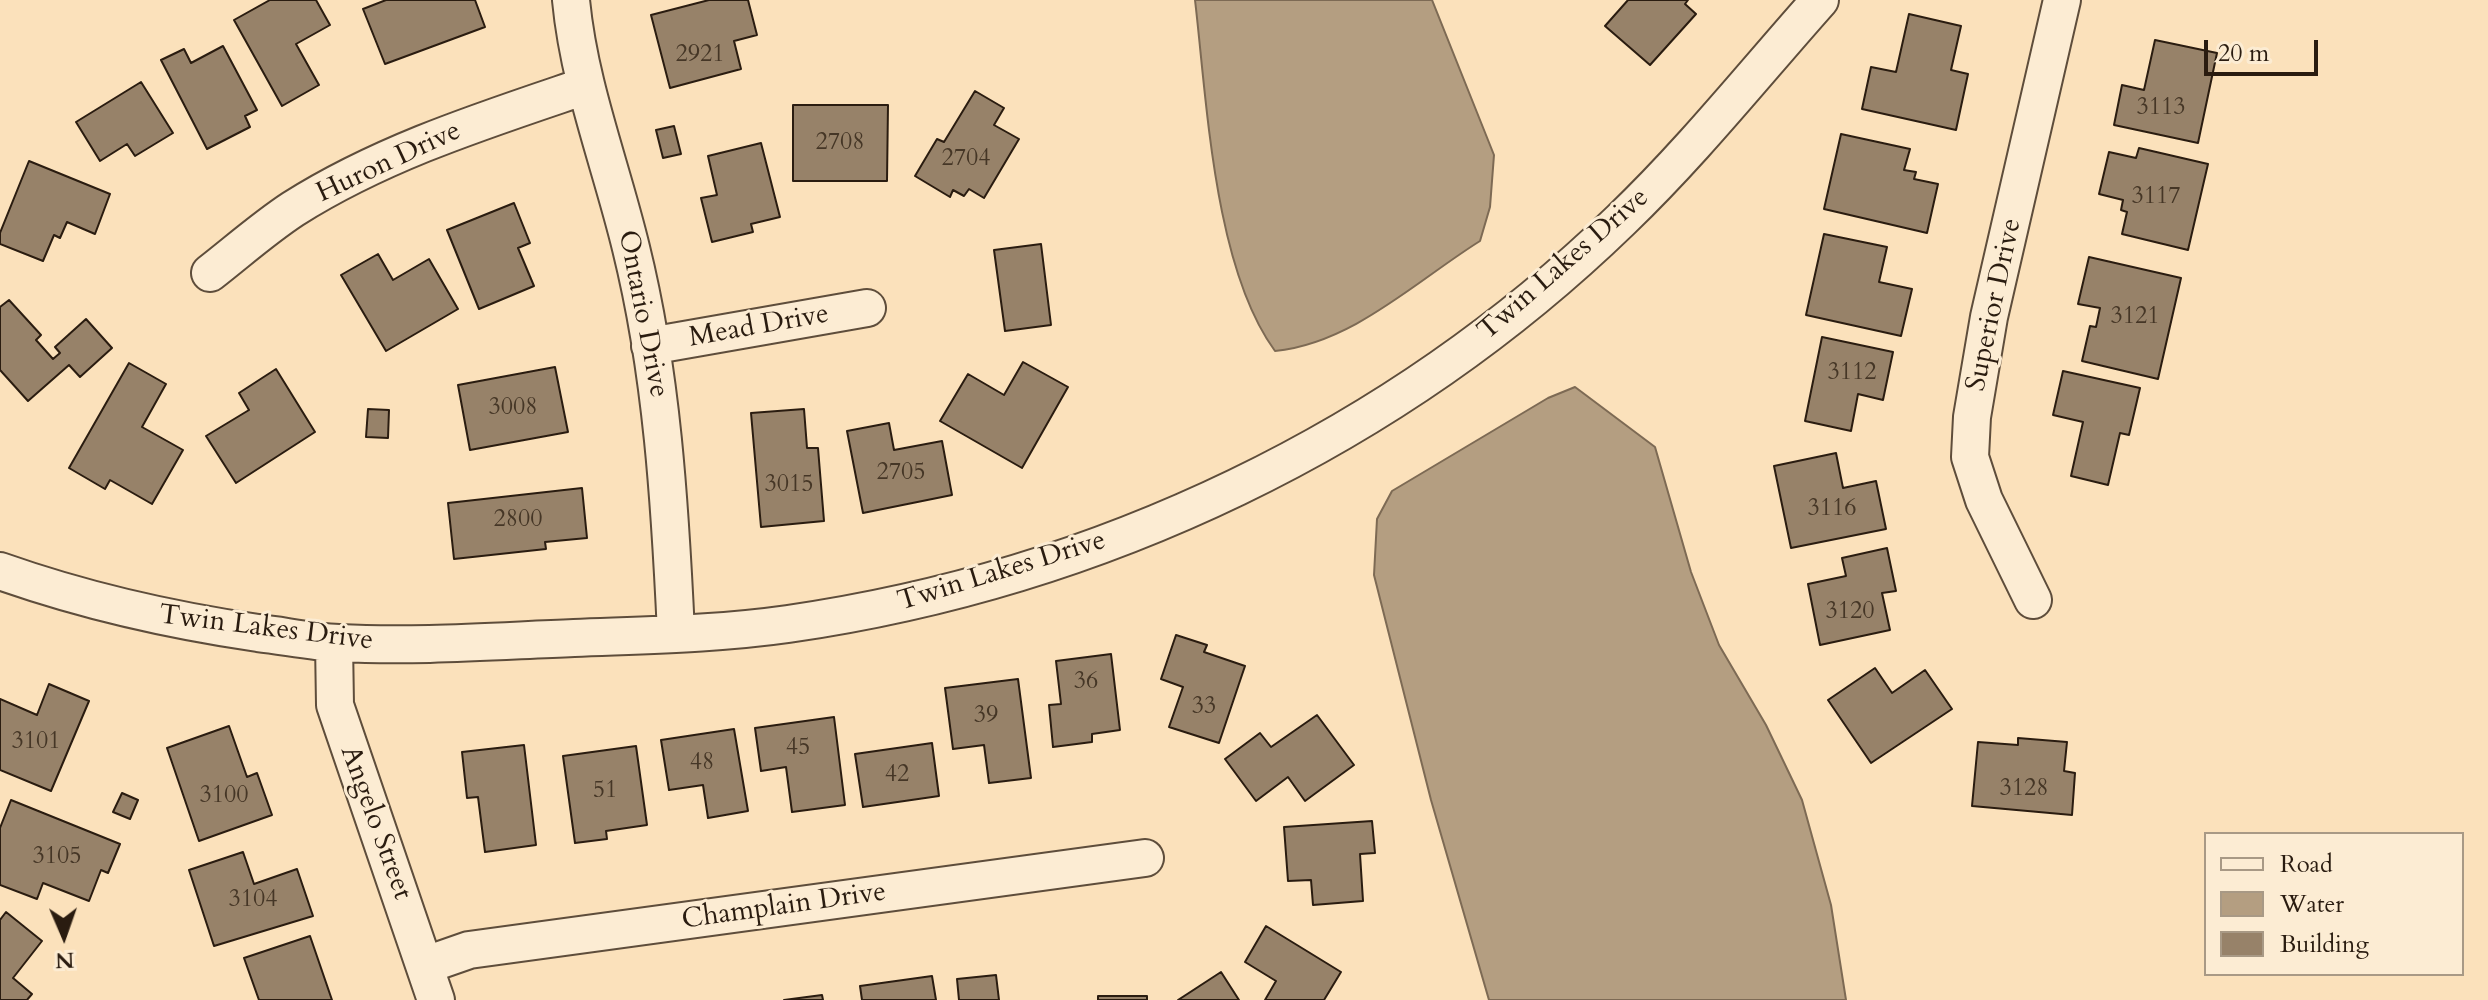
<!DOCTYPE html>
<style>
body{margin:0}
#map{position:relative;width:2488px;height:1000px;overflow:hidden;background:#fbe1bb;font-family:Cardo,serif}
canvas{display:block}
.legend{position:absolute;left:2204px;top:832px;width:260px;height:144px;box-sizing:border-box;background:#fcecd3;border:2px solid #a89985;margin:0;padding:10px 14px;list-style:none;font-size:24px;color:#2a1c10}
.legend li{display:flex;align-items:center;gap:16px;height:40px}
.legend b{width:40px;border:2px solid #a89985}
.north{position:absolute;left:24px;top:896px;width:80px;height:80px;-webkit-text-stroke:6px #fcecd3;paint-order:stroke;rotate:178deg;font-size:22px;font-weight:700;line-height:32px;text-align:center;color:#2a1c10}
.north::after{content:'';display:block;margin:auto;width:28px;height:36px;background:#2a1c10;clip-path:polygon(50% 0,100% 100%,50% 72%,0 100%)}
.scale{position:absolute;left:2204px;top:40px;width:114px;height:36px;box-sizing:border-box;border:4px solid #2a1c10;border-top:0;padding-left:10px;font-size:24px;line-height:28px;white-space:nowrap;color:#2a1c10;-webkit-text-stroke:6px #fcecd3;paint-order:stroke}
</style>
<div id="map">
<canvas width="2488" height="1000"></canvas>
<ul class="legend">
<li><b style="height:10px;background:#fcecd3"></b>Road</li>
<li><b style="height:22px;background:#b49e81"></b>Water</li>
<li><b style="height:22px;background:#978269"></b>Building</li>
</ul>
<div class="north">N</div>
<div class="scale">20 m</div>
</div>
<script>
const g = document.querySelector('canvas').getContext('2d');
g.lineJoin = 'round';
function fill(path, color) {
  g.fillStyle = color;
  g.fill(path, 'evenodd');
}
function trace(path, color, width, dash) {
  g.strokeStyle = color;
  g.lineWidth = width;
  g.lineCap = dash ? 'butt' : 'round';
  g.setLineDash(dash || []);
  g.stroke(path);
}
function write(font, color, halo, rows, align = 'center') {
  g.font = font + ' Cardo,serif';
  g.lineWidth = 6;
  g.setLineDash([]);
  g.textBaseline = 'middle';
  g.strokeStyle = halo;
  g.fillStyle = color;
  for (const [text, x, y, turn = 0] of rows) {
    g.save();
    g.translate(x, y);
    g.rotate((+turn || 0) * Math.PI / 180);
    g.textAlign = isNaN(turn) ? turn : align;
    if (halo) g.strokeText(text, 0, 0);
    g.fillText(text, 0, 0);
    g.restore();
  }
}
const water = new Path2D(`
 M 1195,0 L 1432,0 L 1494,155 L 1490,207 L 1480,241 C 1416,281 1353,343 1275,351 C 1214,268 1207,102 1195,0 Z
 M 1575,387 L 1655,447 L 1691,572 L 1719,645 L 1766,725 L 1802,800 L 1831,905 L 1846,1000 L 1489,1000 L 1431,800 L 1374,575 L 1377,519 L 1392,491 L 1548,398 Z`);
const building = new Path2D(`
 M 270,0 L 316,0 L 330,25 L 296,44 L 319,85 L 282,106 L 234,20 Z
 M 386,0 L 475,0 L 485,27 L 385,64 L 363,9 Z
 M 709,0 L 748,0 L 757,35 L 734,41 L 741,69 L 670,88 L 651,15 Z
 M 1628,0 L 1688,0 L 1685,4 L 1696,14 L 1650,65 L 1605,26 Z
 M 1909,14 L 1961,26 L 1951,70 L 1968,74 L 1956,130 L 1862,109 L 1871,67 L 1896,72 Z
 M 2155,40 L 2217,53 L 2198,143 L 2114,125 L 2122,85 L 2144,90 Z
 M 223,46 L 257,110 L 245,116 L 250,127 L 207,149 L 161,60 L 184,49 L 191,63 Z
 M 141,82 L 173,133 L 135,156 L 127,144 L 100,161 L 76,122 Z
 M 975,91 L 1004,108 L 994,125 L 1019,139 L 984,198 L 969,189 L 964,196 L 953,190 L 950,197 L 915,176 L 937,139 L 944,142 Z
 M 793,105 L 888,105 L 887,181 L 793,181 Z
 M 674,126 L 681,154 L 663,158 L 656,130 Z
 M 1841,134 L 1910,149 L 1904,170 L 1916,172 L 1914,179 L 1938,184 L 1927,233 L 1824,209 Z
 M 761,143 L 780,217 L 751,224 L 753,232 L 712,242 L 701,198 L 717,195 L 708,156 Z
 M 2139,148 L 2208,164 L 2188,250 L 2122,234 L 2127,212 L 2121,210 L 2123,200 L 2099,194 L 2109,152 L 2136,158 Z
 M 29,161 L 110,194 L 95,234 L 67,222 L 60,238 L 54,235 L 43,261 L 0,244 L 0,233 Z
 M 514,203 L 530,243 L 518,248 L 534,286 L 479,309 L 447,230 Z
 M 1824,234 L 1887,247 L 1879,282 L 1912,289 L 1901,336 L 1806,315 Z
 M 1041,244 L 1051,325 L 1005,331 L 994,250 Z
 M 378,254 L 393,280 L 429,259 L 458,309 L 386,351 L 341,275 Z
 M 2089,257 L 2181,278 L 2158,379 L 2082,361 L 2090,326 L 2096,327 L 2100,308 L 2078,304 Z
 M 9,300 L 41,335 L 36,340 L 53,359 L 60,353 L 55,347 L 86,319 L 112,348 L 80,377 L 69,365 L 28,401 L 0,370 L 0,307 Z
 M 1822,337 L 1893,352 L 1883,400 L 1858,394 L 1851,431 L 1805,421 Z
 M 1023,362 L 1068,387 L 1022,468 L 940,421 L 968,374 L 1004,395 Z
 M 129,363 L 166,384 L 142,427 L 183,450 L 152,504 L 110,480 L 105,489 L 69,468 Z
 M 555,367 L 568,432 L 470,450 L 458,385 Z
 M 276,369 L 315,432 L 236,483 L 206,436 L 249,410 L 239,393 Z
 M 2063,371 L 2140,388 L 2129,435 L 2120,433 L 2108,485 L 2071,476 L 2083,422 L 2053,415 Z
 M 368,409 L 389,410 L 388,438 L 366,437 Z
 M 804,409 L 807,448 L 818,448 L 824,521 L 761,527 L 751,413 Z
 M 889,423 L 894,450 L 942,441 L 952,495 L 863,513 L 847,431 Z
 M 1836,453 L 1843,488 L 1876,481 L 1886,529 L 1791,548 L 1774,466 Z
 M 582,488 L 587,538 L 545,542 L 546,549 L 454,559 L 448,503 Z
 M 1887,548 L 1896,591 L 1882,593 L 1890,630 L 1820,645 L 1808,584 L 1846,576 L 1842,558 Z
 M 1176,635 L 1207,645 L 1204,652 L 1245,666 L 1219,743 L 1169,727 L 1183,687 L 1161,679 Z
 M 1111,654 L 1120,730 L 1092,734 L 1092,742 L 1053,747 L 1049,705 L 1061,704 L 1056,661 Z
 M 1875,668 L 1892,693 L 1925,670 L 1952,709 L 1871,763 L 1828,700 Z
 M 1018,679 L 1031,778 L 989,783 L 984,745 L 953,749 L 945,688 Z
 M 49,684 L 89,701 L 51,791 L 0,770 L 0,699 L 37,715 Z
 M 1317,715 L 1354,765 L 1305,801 L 1288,777 L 1256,801 L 1225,759 L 1260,733 L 1271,747 Z
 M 834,717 L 845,805 L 792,812 L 786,767 L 761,771 L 755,728 Z
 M 229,726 L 247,777 L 257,773 L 272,815 L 199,841 L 167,748 Z
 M 734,729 L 748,811 L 708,818 L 703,785 L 669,790 L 661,740 Z
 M 2018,738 L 2067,742 L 2064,771 L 2075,773 L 2072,815 L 1972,806 L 1978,742 L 2018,745 Z
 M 932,743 L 939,796 L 863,807 L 855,754 Z
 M 524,745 L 536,845 L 485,852 L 478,797 L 467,798 L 462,752 Z
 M 636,746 L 647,825 L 606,831 L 607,839 L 575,843 L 563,756 Z
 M 122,793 L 138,800 L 130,819 L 113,812 Z
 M 11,800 L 120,844 L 108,873 L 101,870 L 89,901 L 43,883 L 37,899 L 0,885 L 0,828 Z
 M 1372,821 L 1375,853 L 1360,854 L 1363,901 L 1313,905 L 1311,880 L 1288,881 L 1284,827 Z
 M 243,852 L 254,884 L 297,869 L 313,916 L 214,946 L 189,870 Z
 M 6,912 L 42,941 L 13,978 L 32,994 L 27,1000 L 0,1000 L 0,920 Z
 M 1266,926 L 1341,972 L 1324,1000 L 1265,1000 L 1276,981 L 1245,962 Z
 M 310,936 L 332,1000 L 259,1000 L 244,958 Z
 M 1221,972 L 1239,1000 L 1178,1000 Z
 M 996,975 L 999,1000 L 959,1000 L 957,979 Z
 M 932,976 L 936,1000 L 862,1000 L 860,986 Z
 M 822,995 L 823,1000 L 784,1000 Z
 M 1098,996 L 1147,996 L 1147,1000 L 1098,1000 Z`);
const street = new Path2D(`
 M 571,0 C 579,85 611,165 631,248 C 662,373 670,504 676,633
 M 210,273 C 237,252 264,228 293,209 C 383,152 485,120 585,86
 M 650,346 L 867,308
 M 0,571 C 85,601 169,620 258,633 C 285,636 312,642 339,643 C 417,647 496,641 574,638 C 645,635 718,634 788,624 C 1100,579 1395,439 1621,220 C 1692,152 1755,73 1820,0
 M 2033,600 L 1984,500 L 1970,457 L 1972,417 L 1989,317 L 2062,0
 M 334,643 L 335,705 L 436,1000
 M 426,965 L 469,950 L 1145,858`);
const numberNames = [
 ["2921",700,55],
 ["3113",2161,108],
 ["2708",840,143],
 ["2704",966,159],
 ["3117",2156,197],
 ["3121",2135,317],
 ["3112",1852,373],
 ["3008",513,408],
 ["2705",901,473],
 ["3015",789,485],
 ["3116",1832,509],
 ["2800",518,520],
 ["3120",1850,612],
 ["36",1086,682],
 ["33",1204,707],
 ["39",986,716],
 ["3101",36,742],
 ["45",798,748],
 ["48",702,763],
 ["42",897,775],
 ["3128",2024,789],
 ["51",605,791],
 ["3100",224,796],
 ["3105",57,857],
 ["3104",253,900]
];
const streetNames = [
 ["Huron Drive",389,163,-25],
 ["Twin Lakes Drive",1564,265,-41],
 ["Superior Drive",1995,305,-78],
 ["Ontario Drive",642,314,79],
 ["Mead Drive",759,327,-10],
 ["Twin Lakes Drive",1002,572,-17],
 ["Twin Lakes Drive",266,629,7],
 ["Angelo Street",375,823,70],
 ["Champlain Drive",784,907,-8]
];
fill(water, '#b49e81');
trace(water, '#7d6a54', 2);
fill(building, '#978269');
trace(building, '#2a1c10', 2);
trace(street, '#5e4d3b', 40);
trace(street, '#fcecd3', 36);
write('24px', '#453626', null, numberNames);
write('28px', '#2a1c10', '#fcecd3', streetNames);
</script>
